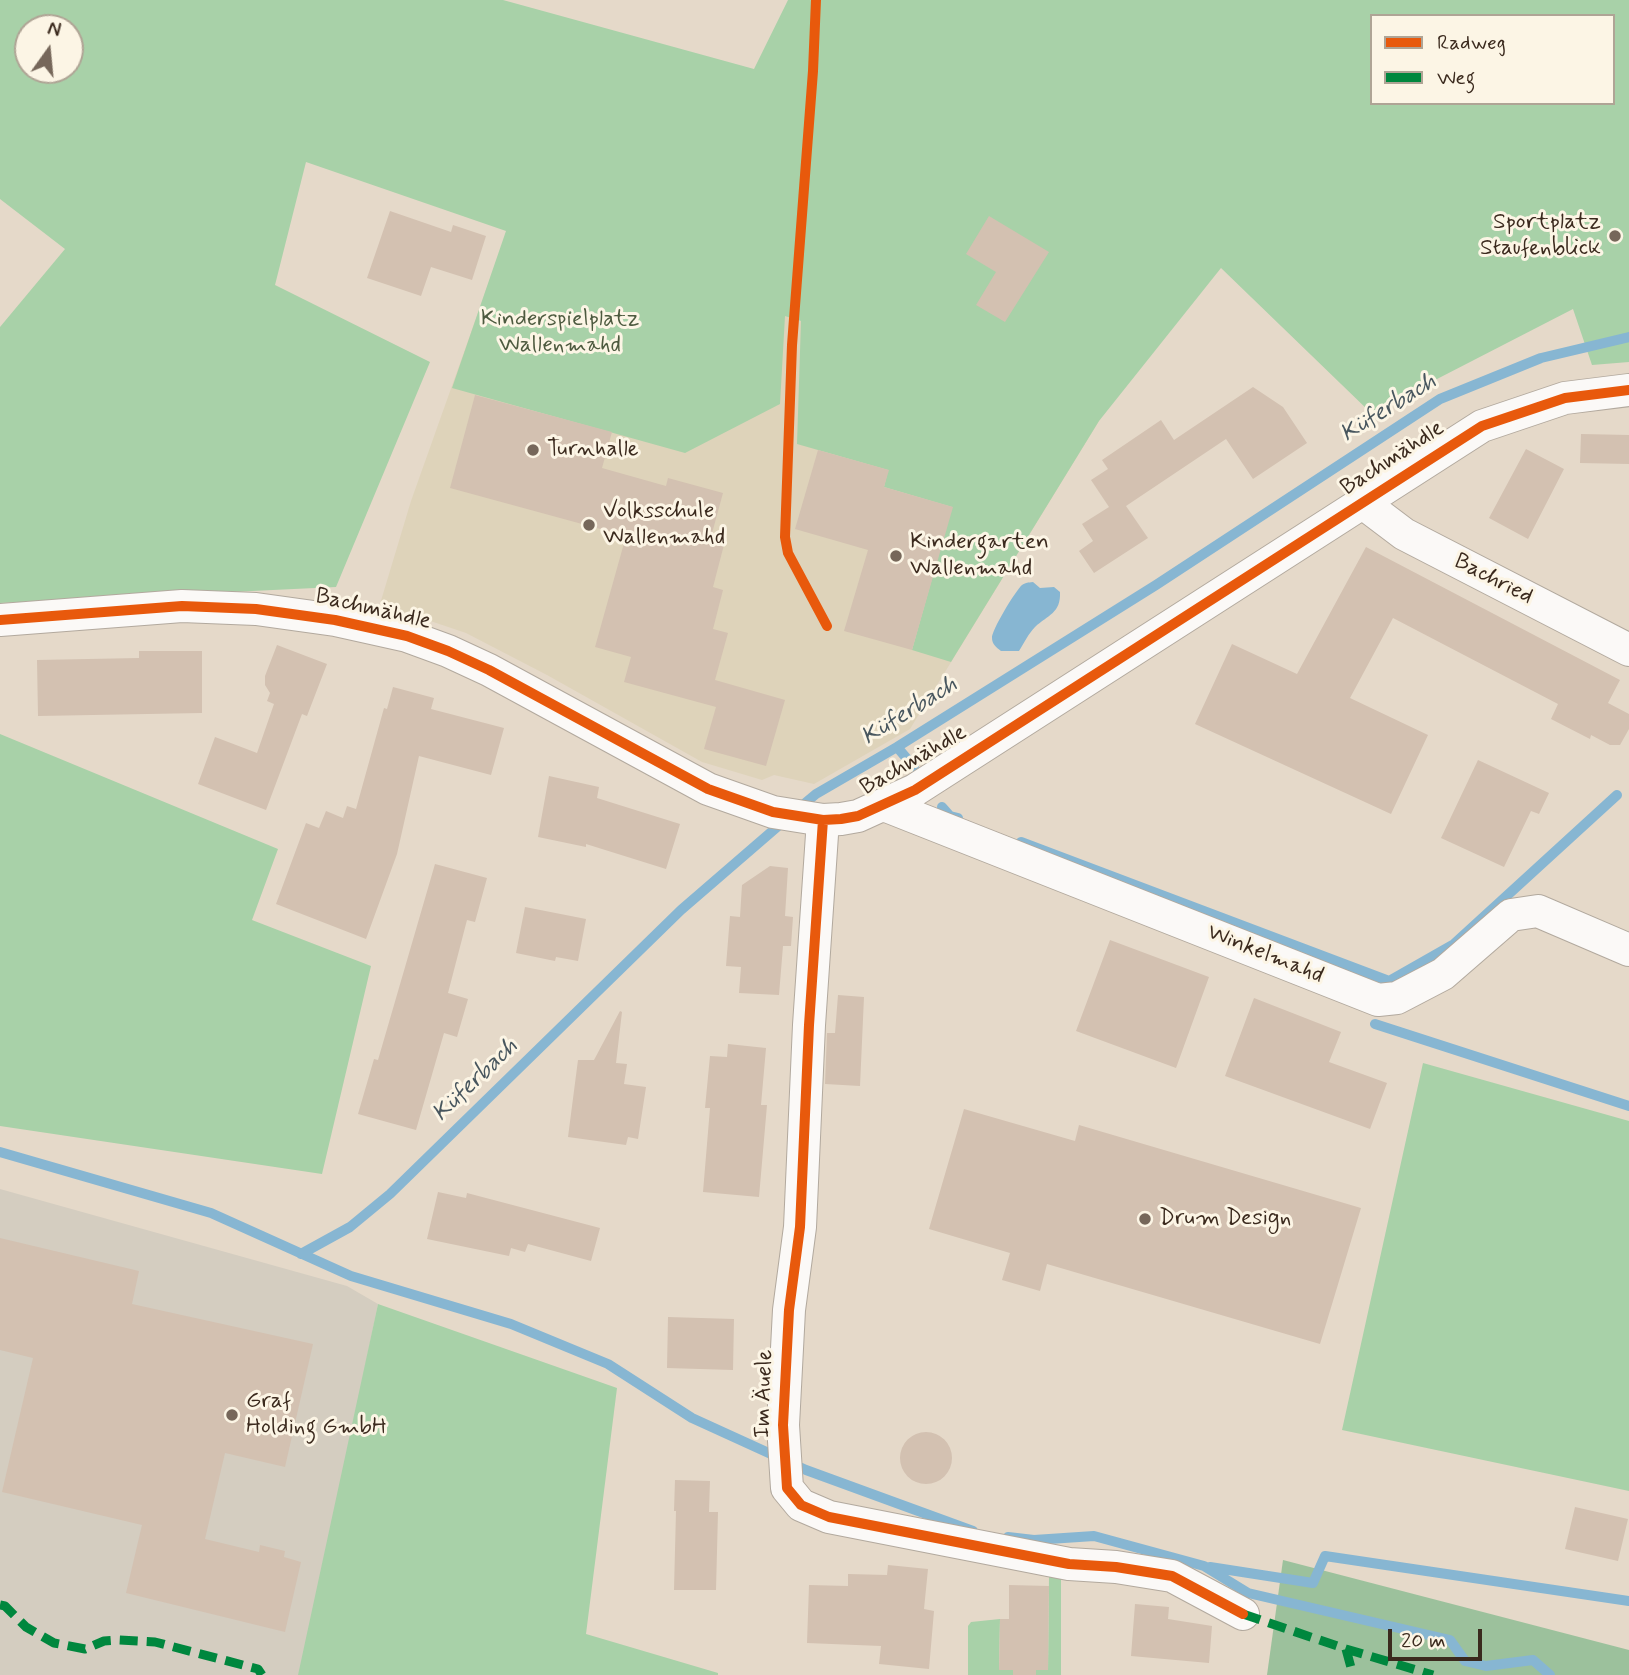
<!DOCTYPE html>
<meta charset="utf-8">
<style>
body{margin:0}
#map{position:relative;width:1629px;height:1675px;overflow:hidden;background:#e5d9c9;font-family:Mynerve,sans-serif}
canvas{display:block}
.legend{position:absolute;left:1370px;top:14px;width:245px;height:91px;box-sizing:border-box;background:#fcf5e5;border:2px solid #afa495;margin:0;padding:9px 12px;list-style:none;font-size:21px;color:#3b2a1e}
.legend li{display:flex;align-items:center;gap:14px;height:35px}
.legend b{width:35px;border:2px solid #afa495}
.north{position:absolute;left:14px;top:14px;width:70px;height:70px;box-sizing:border-box;background:#fcf5e5;border:2px solid #afa495;border-radius:50%;rotate:15deg;font-size:19px;font-weight:700;line-height:28px;text-align:center;color:#3b2a1e}
.north::after{content:'';display:block;margin:auto;width:24px;height:32px;background:#76675a;clip-path:polygon(50% 0,100% 100%,50% 72%,0 100%)}
.scale{position:absolute;left:1388px;top:1629px;width:94px;height:32px;box-sizing:border-box;border:4px solid #3b2a1e;border-top:0;padding-left:9px;font-size:21px;line-height:24px;white-space:nowrap;color:#3b2a1e;-webkit-text-stroke:5px #fcf5e5;paint-order:stroke}
</style>
<div id="map">
<canvas width="1629" height="1675"></canvas>
<ul class="legend">
<li><b style="height:9px;background:#e8590c"></b>Radweg</li>
<li><b style="height:9px;background:#00873e"></b>Weg</li>
</ul>
<div class="north">N</div>
<div class="scale">20 m</div>
</div>
<script>
const g = document.querySelector('canvas').getContext('2d');
g.lineJoin = 'round';
function fill(path, color) {
  g.fillStyle = color;
  g.fill(path, 'evenodd');
}
function trace(path, color, width, dash) {
  g.strokeStyle = color;
  g.lineWidth = width;
  g.lineCap = dash ? 'butt' : 'round';
  g.setLineDash(dash || []);
  g.stroke(path);
}
function write(font, color, halo, rows, align = 'center') {
  g.font = font + ' Mynerve,sans-serif';
  g.lineWidth = 6;
  g.setLineDash([]);
  g.textBaseline = 'middle';
  g.strokeStyle = halo;
  g.fillStyle = color;
  for (const [text, x, y, turn = 0] of rows) {
    g.save();
    g.translate(x, y);
    g.rotate((+turn || 0) * Math.PI / 180);
    g.textAlign = isNaN(turn) ? turn : align;
    if (halo) g.strokeText(text, 0, 0);
    g.fillText(text, 0, 0);
    g.restore();
  }
}
const built = new Path2D(`
 M 507,231 L 785,315 L 915,365 L 1099,421 L 910,729 L 814,784 L 774,775 L 762,780 L 702,762 L 547,675 L 466,633 L 380,604 L 411,501 Z`);
const industrial = new Path2D(`
 M 0,1189 L 347,1286 L 378,1304 L 301,1675 L 0,1675 Z`);
const green = new Path2D(`
 M 0,0 L 503,0 L 754,69 L 788,0 L 1629,0 L 1629,362 L 1592,365 L 1573,309 L 1371,413 L 1221,268 L 1099,421 L 951,662 L 912,650 L 952,507 L 884,487 L 888,470 L 797,444 L 801,321 L 785,316 L 780,404 L 685,453 L 452,388 L 506,231 L 306,162 L 275,285 L 430,362 L 336,587 L 0,603 L 0,327 L 65,249 L 0,199 ZM 1372,16 L 1613,16 L 1613,103 L 1372,103 ZM 28,28 L 70,28 L 70,70 L 28,70 Z
 M 0,734 L 278,849 L 252,920 L 371,966 L 322,1174 L 0,1126 Z
 M 1423,1063 L 1629,1121 L 1629,1491 L 1342,1430 Z
 M 378,1304 L 617,1388 L 586,1634 L 718,1673 L 718,1675 L 298,1675 Z
 M 994,1565 L 1061,1578 L 1061,1675 L 968,1675 L 968,1626 L 971,1622 L 1000,1619 L 999,1669 L 1048,1670 L 1049,1577 Z`);
const forest = new Path2D(`
 M 1283,1560 L 1629,1650 L 1629,1675 L 1267,1675 Z`);
const water = new Path2D(`
 M 1033,582 L 1040,588 L 1054,587 L 1060,592 C 1061,613 1048,615 1035,627 C 1029,633 1024,643 1019,651 L 1001,651 C 996,647 992,644 992,638 C 991,631 1016,590 1022,585 C 1027,582 1027,583 1033,582 Z`);
const stream = new Path2D(`
 M 897,747 L 914,767
 M 942,807 L 950,816 L 958,818
 M 798,809 L 816,794 L 897,747 L 1156,585 L 1440,399 L 1541,358 L 1629,337
 M 1021,842 L 1389,981 L 1454,944 L 1617,795
 M 1375,1024 L 1629,1106
 M 0,1152 L 211,1213 L 351,1276 L 511,1324 L 608,1364 L 692,1418 L 806,1470 L 973,1531
 M 301,1254 L 350,1227 L 390,1194 L 681,910 L 784,821
 M 1008,1537 L 1034,1540 L 1094,1536 L 1204,1566 L 1248,1593 L 1450,1640 L 1465,1661 L 1486,1666 L 1533,1660 L 1550,1675
 M 1210,1567 L 1313,1583 L 1325,1556 L 1629,1601`);
const building = new Path2D(`
 M 390,211 L 451,232 L 453,225 L 486,236 L 472,280 L 431,267 L 421,296 L 367,278 Z
 M 989,216 L 1049,252 L 1005,322 L 976,305 L 996,272 L 966,254 Z
 M 1253,387 L 1283,407 L 1307,443 L 1253,479 L 1226,439 L 1126,506 L 1148,538 L 1094,573 L 1079,551 L 1093,541 L 1082,524 L 1109,507 L 1091,480 L 1108,469 L 1102,460 L 1161,420 L 1174,440 Z
 M 475,395 L 612,432 L 602,468 L 666,486 L 668,478 L 723,493 L 711,537 L 725,541 L 713,587 L 723,590 L 713,629 L 728,633 L 715,680 L 785,700 L 766,766 L 704,749 L 716,707 L 624,682 L 631,657 L 595,647 L 626,536 L 450,488 Z
 M 1581,434 L 1629,435 L 1629,464 L 1580,463 Z
 M 1526,449 L 1564,469 L 1528,539 L 1489,518 Z
 M 818,450 L 889,470 L 884,487 L 953,507 L 912,650 L 844,631 L 868,550 L 795,529 Z
 M 1366,547 L 1620,680 L 1608,703 L 1629,714 L 1629,729 L 1620,745 L 1610,745 L 1591,735 L 1590,739 L 1551,719 L 1558,704 L 1393,618 L 1350,698 L 1428,735 L 1391,814 L 1195,724 L 1232,644 L 1297,674 Z
 M 277,645 L 327,664 L 307,716 L 302,714 L 266,810 L 198,784 L 215,737 L 257,753 L 274,704 L 267,701 L 270,693 L 265,685 L 265,676 Z
 M 139,651 L 202,651 L 202,713 L 38,716 L 37,660 L 139,658 Z
 M 393,687 L 434,698 L 431,709 L 504,728 L 491,775 L 419,756 L 397,854 L 366,939 L 276,904 L 306,823 L 319,828 L 326,811 L 343,818 L 347,806 L 356,809 L 384,708 L 387,709 Z
 M 1478,760 L 1549,793 L 1539,814 L 1531,811 L 1504,867 L 1441,838 Z
 M 549,776 L 599,787 L 597,798 L 680,824 L 666,869 L 586,844 L 586,847 L 538,837 Z
 M 435,864 L 487,878 L 475,922 L 467,920 L 448,993 L 468,999 L 457,1037 L 444,1033 L 416,1130 L 358,1114 L 374,1059 L 378,1060 Z
 M 770,866 L 788,868 L 785,916 L 793,917 L 791,946 L 783,946 L 779,995 L 739,993 L 741,967 L 726,966 L 730,916 L 740,917 L 742,885 Z
 M 525,907 L 586,919 L 578,961 L 556,957 L 555,961 L 516,953 Z
 M 1110,940 L 1209,977 L 1176,1068 L 1076,1031 Z
 M 838,995 L 864,997 L 860,1086 L 825,1084 L 827,1033 L 835,1033 Z
 M 1254,998 L 1341,1032 L 1329,1062 L 1387,1083 L 1370,1129 L 1225,1076 Z
 M 620,1011 L 622,1012 L 616,1063 L 627,1064 L 624,1084 L 646,1087 L 638,1139 L 628,1137 L 626,1145 L 568,1137 L 578,1060 L 594,1060 Z
 M 728,1044 L 766,1048 L 761,1105 L 767,1105 L 759,1197 L 703,1192 L 710,1108 L 705,1108 L 710,1056 L 727,1057 Z
 M 964,1109 L 1075,1141 L 1079,1125 L 1361,1208 L 1320,1344 L 1047,1264 L 1040,1291 L 1002,1280 L 1010,1253 L 929,1229 Z
 M 438,1192 L 466,1198 L 467,1193 L 600,1228 L 591,1261 L 528,1244 L 525,1252 L 511,1248 L 509,1256 L 427,1239 Z
 M 0,1238 L 139,1271 L 132,1304 L 313,1344 L 285,1467 L 225,1453 L 205,1539 L 259,1552 L 260,1545 L 285,1551 L 284,1557 L 301,1562 L 285,1632 L 126,1593 L 142,1525 L 2,1492 L 33,1358 L 0,1350 Z
 M 668,1317 L 734,1319 L 733,1370 L 667,1368 Z
 M900 1458a26 26 0 1 1 52 0a26 26 0 1 1-52 0Z
 M 675,1480 L 710,1481 L 709,1512 L 718,1512 L 716,1590 L 674,1590 L 676,1511 L 674,1511 Z
 M 1575,1507 L 1628,1519 L 1618,1561 L 1565,1549 Z
 M 888,1565 L 928,1569 L 924,1609 L 934,1611 L 929,1669 L 879,1664 L 881,1646 L 807,1643 L 809,1585 L 848,1586 L 848,1574 L 887,1575 Z
 M 1009,1585 L 1049,1586 L 1048,1670 L 1036,1670 L 1036,1675 L 1013,1675 L 1013,1670 L 999,1670 L 1000,1619 L 1009,1619 Z
 M 1135,1604 L 1169,1607 L 1168,1619 L 1212,1626 L 1209,1663 L 1131,1656 Z`);
const street = new Path2D(`
 M 1363,503 L 1404,534 L 1629,650
 M 0,620 L 182,606 L 256,609 L 335,620 L 407,636 L 448,651 L 489,670 L 708,789 L 773,812 L 823,820 L 841,819 L 858,816 L 915,790 L 1482,426 L 1565,398 L 1629,390
 M 884,805 L 1378,1000 L 1397,998 L 1443,974 L 1511,915 L 1538,911 L 1629,950
 M 823,820 L 809,1025 L 800,1227 L 789,1310 L 783,1425 L 787,1488 L 801,1505 L 829,1517 L 1069,1564 L 1116,1567 L 1172,1576 L 1243,1614`);
const quiet = new Path2D(`
 M 0,1605 L 5,1606 L 26,1627 L 54,1643 L 85,1649 L 104,1641 L 118,1640 L 155,1642 L 258,1669 L 262,1675
 M 1243,1614 L 1346,1649 L 1433,1675
 M 1346,1649 L 1353,1675`);
const cycleway = new Path2D(`
 M 816,0 L 813,71 L 792,345 L 785,537 L 788,553 L 827,626
 M 0,620 L 182,606 L 256,609 L 335,620 L 407,636 L 448,651 L 489,670 L 708,789 L 773,812 L 823,820 L 841,819 L 858,816 L 915,790 L 1482,426 L 1565,398 L 1629,390
 M 823,820 L 809,1025 L 800,1227 L 789,1310 L 783,1425 L 787,1488 L 801,1505 L 829,1517 L 1069,1564 L 1116,1567 L 1172,1576 L 1243,1614`);
const markers = [
 [1615,236,7,"#76675a"],
 [533,450,7,"#76675a"],
 [589,525,7,"#76675a"],
 [896,556,7,"#76675a"],
 [1145,1219,7,"#76675a"],
 [232,1415,7,"#76675a"]
];
const poiNames = [
 ["Sportplatz",1601,223,"right"],
 ["Staufenblick",1601,249,"right"],
 ["Turnhalle",547,450],
 ["Volksschule",603,512],
 ["Wallenmahd",603,538],
 ["Kindergarten",910,543],
 ["Wallenmahd",910,569],
 ["Drum Design",1159,1219],
 ["Graf",246,1402],
 ["Holding GmbH",246,1428]
];
const parkNames = [
 ["Kinderspielplatz",560,320],
 ["Wallenmahd",560,346]
];
const streetNames = [
 ["Bachmähdle",1393,459,-33],
 ["Bachried",1493,580,27],
 ["Bachmähdle",373,610,13],
 ["Bachmähdle",914,761,-30],
 ["Winkelmahd",1265,955,22],
 ["Im Äuele",765,1394,-88]
];
const waterNames = [
 ["Küferbach",1389,409,-32],
 ["Küferbach",910,712,-32],
 ["Küferbach",476,1081,-44]
];
fill(built, '#ded3ba');
fill(industrial, '#d4cdc0');
fill(green, '#a8d1a8');
fill(forest, '#9cc19c');
fill(water, '#87b6d2');
trace(stream, '#87b6d2', 10);
fill(building, '#d3c1b1');
trace(street, '#b2a99e', 34);
trace(street, '#fbf9f7', 32);
trace(quiet, '#00873e', 9, [18, 9]);
trace(cycleway, '#e8590c', 10);
for (const [x, y, r, color] of markers) {
  const dot = new Path2D();
  dot.arc(x, y, r, 0, 2 * Math.PI);
  g.fillStyle = color;
  g.fill(dot);
  trace(dot, '#fcf5e5', 2.5);
}
write('23px', '#3b2a1e', '#fcf5e5', poiNames, 'left');
write('23px', '#4d5a3f', '#fcf5e5', parkNames);
write('23px', '#3b2a1e', '#fcf5e5', streetNames);
write('italic 24px', '#48565e', '#fcf5e5', waterNames);
</script>
